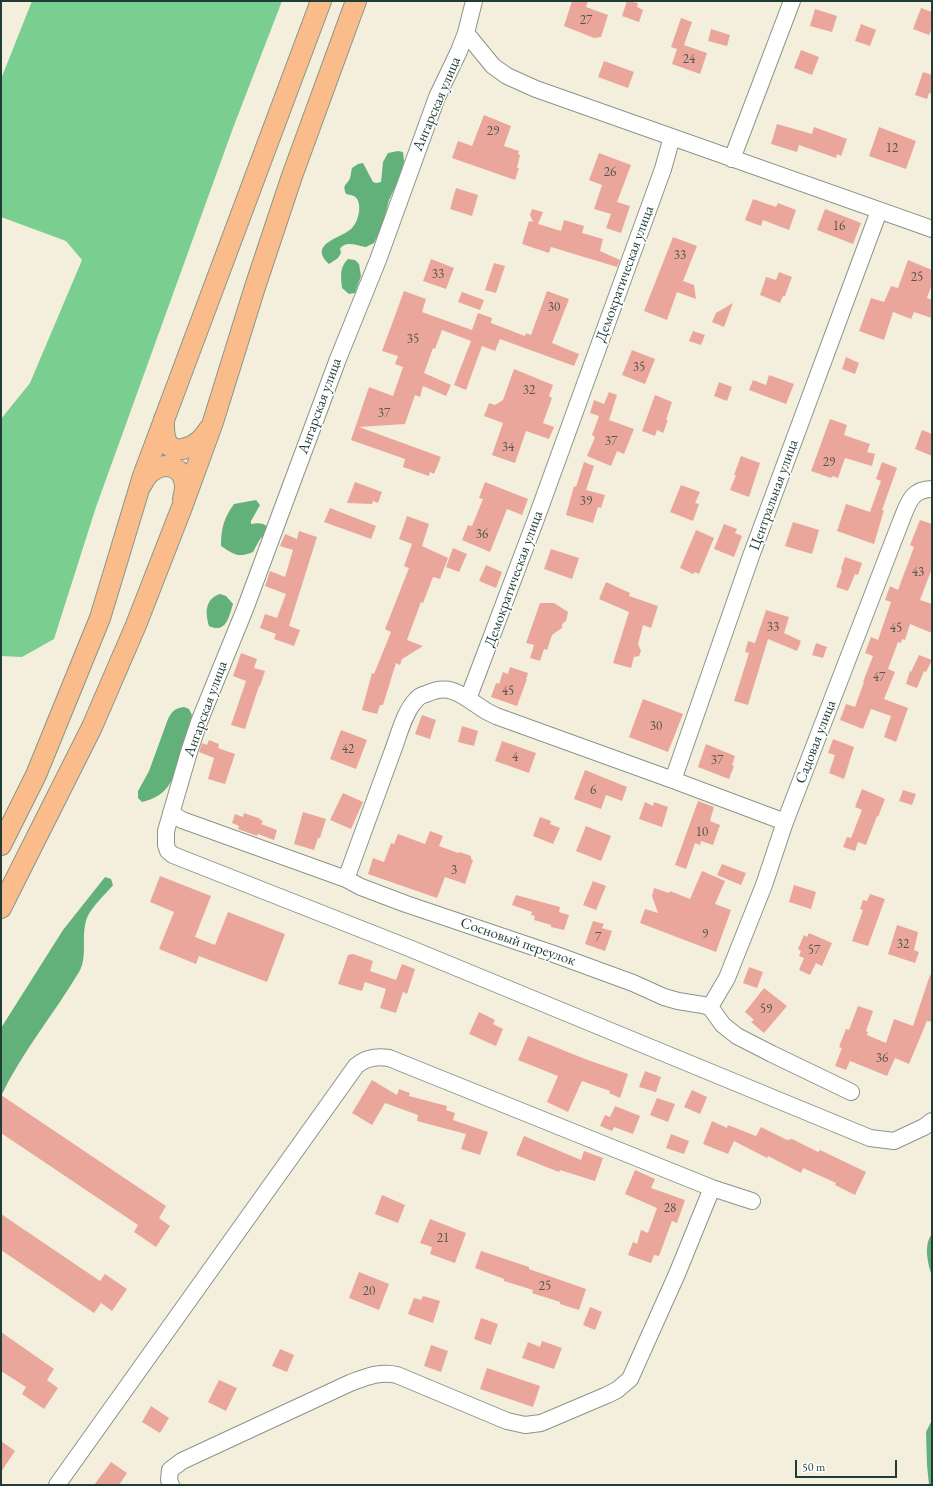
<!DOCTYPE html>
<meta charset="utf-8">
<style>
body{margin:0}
#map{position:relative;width:933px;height:1486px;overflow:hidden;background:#f3efdc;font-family:"EB Garamond",serif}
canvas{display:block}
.frame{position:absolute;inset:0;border:2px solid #1f3d34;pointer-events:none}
.scale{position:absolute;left:795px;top:1460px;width:102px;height:18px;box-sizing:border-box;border:2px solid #1f3d34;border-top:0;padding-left:5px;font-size:12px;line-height:14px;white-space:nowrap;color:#1f3d34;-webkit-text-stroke:3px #fff;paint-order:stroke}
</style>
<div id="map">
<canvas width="933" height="1486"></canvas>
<div class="frame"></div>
<div class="scale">50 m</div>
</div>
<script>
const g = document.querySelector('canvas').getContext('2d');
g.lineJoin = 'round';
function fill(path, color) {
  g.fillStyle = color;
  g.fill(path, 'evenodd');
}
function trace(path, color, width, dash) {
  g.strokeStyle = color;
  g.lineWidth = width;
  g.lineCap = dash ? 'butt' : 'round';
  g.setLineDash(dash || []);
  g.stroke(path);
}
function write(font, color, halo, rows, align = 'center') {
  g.font = font + ' "EB Garamond",serif';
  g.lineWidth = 3;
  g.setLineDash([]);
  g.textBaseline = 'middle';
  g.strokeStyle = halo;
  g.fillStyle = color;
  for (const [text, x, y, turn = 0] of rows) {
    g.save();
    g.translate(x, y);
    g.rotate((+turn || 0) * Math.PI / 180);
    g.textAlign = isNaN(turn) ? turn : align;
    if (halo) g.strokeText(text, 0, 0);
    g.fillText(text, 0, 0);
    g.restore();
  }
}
const green = new Path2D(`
 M 32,1 L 282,1 L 233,128 L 96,507 L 54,639 L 22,657 L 1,656 L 1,419 L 30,383 L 82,260 L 66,241 L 1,217 L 1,79 Z`);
const forest = new Path2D(`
 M 398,151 L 403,152 L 404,161 L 402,173 L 389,200 L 383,224 L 374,243 L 366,247 C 357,246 346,240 340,249 L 341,253 L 338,258 L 329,264 C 307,243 343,238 352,228 C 358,222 362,207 357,199 C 355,195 350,195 346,194 C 342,183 347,186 350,178 C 351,176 351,171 352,168 L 358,164 L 363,163 L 373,182 L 376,183 L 381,182 L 383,162 L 388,153 Z
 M 348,259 L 355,260 L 359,264 L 361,276 L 355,293 L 349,294 L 342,288 C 341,276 339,268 348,259 Z
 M 256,500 L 260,505 L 251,521 L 251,524 C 258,523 262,522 268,527 L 268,531 L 260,539 L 253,552 C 238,558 235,555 221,546 C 221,528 224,518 234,504 Z
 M 220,594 L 226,596 L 233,604 C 229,617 226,634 209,626 C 205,612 205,599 220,594 Z
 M 184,707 L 189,709 L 192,715 C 186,735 180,776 164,791 C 158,797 150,800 142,802 L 138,798 L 138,791 L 149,771 L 168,719 C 172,711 175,708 184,707 Z
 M 105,877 L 111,879 L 113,885 C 105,895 89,909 86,921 C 81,938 88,957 79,972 C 54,1014 22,1052 1,1096 L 1,1028 L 63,930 Z
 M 932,1234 L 932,1276 C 928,1264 923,1245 932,1234 Z
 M 932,1420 L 932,1485 L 929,1485 L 927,1465 L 926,1432 Z`);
const building = new Path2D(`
 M 572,1 L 588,1 L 586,7 L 608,15 L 601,37 L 594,38 L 564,26 Z
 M 627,1 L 638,3 L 637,7 L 643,10 L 639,22 L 622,16 Z
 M 921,8 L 932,12 L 932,28 L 929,35 L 913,29 Z
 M 815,9 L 837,16 L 832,32 L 810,26 Z
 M 681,18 L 692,22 L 684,45 L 707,53 L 700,74 L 672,64 L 677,49 L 671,47 Z
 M 861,24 L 876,30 L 870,46 L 855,41 Z
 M 711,29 L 730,35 L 727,46 L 708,41 Z
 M 801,50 L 819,57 L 812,75 L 794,68 Z
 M 604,61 L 634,72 L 628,88 L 598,77 Z
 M 923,72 L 932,75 L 932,94 L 929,93 L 927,99 L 915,95 Z
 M 484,115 L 511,126 L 504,146 L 519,151 L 518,154 L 520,155 L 517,168 L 519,168 L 515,180 L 452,158 L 458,141 L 472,146 Z
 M 777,124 L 812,134 L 814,127 L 847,139 L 841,156 L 837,154 L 836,158 L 799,145 L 797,152 L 771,144 Z
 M 879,127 L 916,141 L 906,169 L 869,156 Z
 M 599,153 L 631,165 L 617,202 L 630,206 L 621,233 L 606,228 L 611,214 L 594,209 L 602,185 L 589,180 Z
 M 456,188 L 478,195 L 472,216 L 450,209 Z
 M 753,199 L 776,207 L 778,203 L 796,210 L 789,230 L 763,220 L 761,226 L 745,220 Z
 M 532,209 L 543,212 L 538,224 L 561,231 L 564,220 L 584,226 L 582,233 L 603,239 L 600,251 L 620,260 L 617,267 L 551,247 L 549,253 L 522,244 L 529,221 L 533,222 L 530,215 Z
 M 825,209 L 861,223 L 853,244 L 817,230 Z
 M 673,237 L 697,246 L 683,281 L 694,285 L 696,299 L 677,292 L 667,320 L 644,311 Z
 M 431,259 L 454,268 L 446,289 L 423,281 Z
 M 908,260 L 932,270 L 932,284 L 927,298 L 932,300 L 932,318 L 914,312 L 911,319 L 893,312 L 884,340 L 859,331 L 871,298 L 884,302 L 891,286 L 898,288 Z
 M 494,263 L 505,266 L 496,293 L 485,290 Z
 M 779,272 L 792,277 L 785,296 L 783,296 L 780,303 L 760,295 L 766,277 L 776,280 Z
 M 404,291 L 426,299 L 422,312 L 472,330 L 478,313 L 492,318 L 491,323 L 525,336 L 526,333 L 531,335 L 547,291 L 569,299 L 552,343 L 579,354 L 574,366 L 500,339 L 495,351 L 482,346 L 466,390 L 454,385 L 471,341 L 442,330 L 435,349 L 433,348 L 424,373 L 451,385 L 446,396 L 423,386 L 420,397 L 415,395 L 405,424 L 359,427 L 441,457 L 434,474 L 430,472 L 429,476 L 403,467 L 405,459 L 351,440 L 369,387 L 393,396 L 403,367 L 395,364 L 398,356 L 382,351 Z
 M 462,292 L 484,300 L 480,310 L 458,302 Z
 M 733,303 L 724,327 L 712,322 L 716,313 Z
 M 693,331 L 705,335 L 701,345 L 689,341 Z
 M 632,350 L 655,359 L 645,384 L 622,375 Z
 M 846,357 L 859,363 L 855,374 L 842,369 Z
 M 514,369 L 553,385 L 549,396 L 552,398 L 543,423 L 554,427 L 549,439 L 526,431 L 515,463 L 492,455 L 503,423 L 484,416 L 489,403 L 495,405 L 503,400 Z
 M 769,375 L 794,384 L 786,404 L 749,390 L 753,380 L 766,385 Z
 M 719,382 L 732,387 L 727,401 L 714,396 Z
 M 609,392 L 617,395 L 609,420 L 634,429 L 624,454 L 617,451 L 611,466 L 587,456 L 595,437 L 592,435 L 599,416 L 590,413 L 594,400 L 604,404 Z
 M 655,395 L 672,402 L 666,420 L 668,420 L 663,433 L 657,430 L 655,436 L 642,431 Z
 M 830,419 L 847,425 L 844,435 L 870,444 L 867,452 L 875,454 L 872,466 L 845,458 L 838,478 L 833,476 L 831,478 L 811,471 Z
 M 922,430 L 932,434 L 932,456 L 915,449 Z
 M 741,456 L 760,463 L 749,497 L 730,490 L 736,475 L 734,475 Z
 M 584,462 L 594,466 L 586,490 L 605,495 L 601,508 L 598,507 L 593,523 L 566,515 L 574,486 L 576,487 Z
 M 882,462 L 897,468 L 882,510 L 884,510 L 874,544 L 837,531 L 846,504 L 870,512 L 881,481 L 876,479 Z
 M 355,482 L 382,492 L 378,503 L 373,501 L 372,504 L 347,503 Z
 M 485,482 L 528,499 L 522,515 L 507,509 L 490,552 L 462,540 L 468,525 L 472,526 L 483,499 L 479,498 Z
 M 681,485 L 700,492 L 695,503 L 699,504 L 693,521 L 670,512 Z
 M 330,508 L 376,526 L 371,539 L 324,522 Z
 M 407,516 L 429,524 L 422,546 L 448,558 L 440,579 L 433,577 L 423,603 L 421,602 L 407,640 L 423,646 L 402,659 L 400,665 L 396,663 L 383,705 L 380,705 L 377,714 L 362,710 L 372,673 L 374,674 L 391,632 L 385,629 L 409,568 L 404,566 L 412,544 L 399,539 Z
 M 920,520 L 932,524 L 932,568 L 920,600 L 932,604 L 932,633 L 910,624 L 905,640 L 902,639 L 901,643 L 898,642 L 888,669 L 895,672 L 884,699 L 908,708 L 896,742 L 884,737 L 891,716 L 871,709 L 863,729 L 840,720 L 846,704 L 855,707 L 864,682 L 863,682 L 873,656 L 865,653 L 871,637 L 878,640 L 891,602 L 885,600 L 890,586 L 898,590 L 914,547 L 910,545 Z
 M 793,522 L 819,530 L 812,554 L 785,546 Z
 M 724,524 L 737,529 L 735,533 L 742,536 L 734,557 L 714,549 Z
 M 696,530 L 714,538 L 699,574 L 695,572 L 693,574 L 680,568 Z
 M 299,531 L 317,537 L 289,626 L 300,630 L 294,646 L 274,639 L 276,634 L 260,628 L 265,614 L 277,618 L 286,594 L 265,586 L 270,571 L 285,577 L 293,550 L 280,546 L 285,534 L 297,539 Z
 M 453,548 L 467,554 L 459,572 L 446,567 Z
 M 551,549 L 579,558 L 572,579 L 544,569 Z
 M 845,557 L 862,563 L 858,575 L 855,574 L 848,591 L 836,587 L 842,570 L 841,569 Z
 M 486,565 L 502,572 L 496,588 L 479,581 Z
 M 606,582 L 630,593 L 629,596 L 658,606 L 651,628 L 643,625 L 638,644 L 641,651 L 639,656 L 634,657 L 631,668 L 613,663 L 629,612 L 599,599 Z
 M 540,603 L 554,603 L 568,612 L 566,621 L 562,624 L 562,628 L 552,635 L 547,650 L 544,649 L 540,661 L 530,658 L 534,645 L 526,643 Z
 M 766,610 L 789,617 L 784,633 L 801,641 L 797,651 L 768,639 L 748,705 L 734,701 L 749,653 L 745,652 L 748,641 L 755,643 Z
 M 816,643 L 827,647 L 823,658 L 812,655 Z
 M 241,653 L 257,659 L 254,668 L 265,671 L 260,686 L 259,686 L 245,729 L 231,725 L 246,681 L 233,676 Z
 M 919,655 L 932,660 L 926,672 L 924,671 L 917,688 L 906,684 L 910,671 L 911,672 Z
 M 510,667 L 528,673 L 526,679 L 527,679 L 517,706 L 491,697 L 496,683 L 499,684 L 503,672 L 508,674 Z
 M 643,699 L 683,714 L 668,752 L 629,737 Z
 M 422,715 L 436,720 L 430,739 L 415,734 Z
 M 462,726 L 478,731 L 474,746 L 458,742 Z
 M 341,730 L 367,740 L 356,769 L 330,759 Z
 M 833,739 L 854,747 L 844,779 L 829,773 L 835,755 L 828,753 Z
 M 209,740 L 219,744 L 218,748 L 235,754 L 225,784 L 208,779 L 214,758 L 199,752 L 202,743 L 207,745 Z
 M 502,741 L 536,753 L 529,773 L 495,761 Z
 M 706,744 L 735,756 L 732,765 L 734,766 L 729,779 L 698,767 Z
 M 585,770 L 627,787 L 622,801 L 606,795 L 601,809 L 574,799 Z
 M 862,789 L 885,799 L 878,817 L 877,816 L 866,845 L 858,842 L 855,851 L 843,847 L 847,837 L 851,838 L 862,810 L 855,807 Z
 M 903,790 L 916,794 L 912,805 L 899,801 Z
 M 343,793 L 363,802 L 351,829 L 330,820 Z
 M 698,801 L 714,807 L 710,821 L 720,825 L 713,845 L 701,841 L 700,845 L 695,843 L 686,869 L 675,865 Z
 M 645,802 L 653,806 L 654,802 L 668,807 L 662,827 L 639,819 Z
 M 303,812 L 326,819 L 320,838 L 318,838 L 314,850 L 294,844 Z
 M 244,813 L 261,819 L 260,820 L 263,821 L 261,824 L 277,830 L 274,840 L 258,834 L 257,836 L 238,829 L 239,826 L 232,823 L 235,814 L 243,817 Z
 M 540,817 L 551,821 L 550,824 L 560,828 L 553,844 L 533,836 Z
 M 586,826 L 611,836 L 601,861 L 576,851 Z
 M 430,831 L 443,836 L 439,846 L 458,853 L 460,852 L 471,856 L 471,859 L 473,860 L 465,884 L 445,877 L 437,898 L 368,874 L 373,858 L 384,862 L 391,843 L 394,844 L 398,834 L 425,844 Z
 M 722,864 L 746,873 L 741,885 L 717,875 Z
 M 702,871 L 725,881 L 715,904 L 731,910 L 716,952 L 640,923 L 645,909 L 658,913 L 652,896 L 654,888 L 669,893 L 670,891 L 690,899 Z
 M 160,876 L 211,896 L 195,937 L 215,945 L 228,912 L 285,934 L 267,982 L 199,956 L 196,964 L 159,949 L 174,912 L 150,902 Z
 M 593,881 L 606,886 L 596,910 L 583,905 Z
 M 794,885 L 816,892 L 811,909 L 789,902 Z
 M 870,894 L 885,899 L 868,946 L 852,941 L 863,910 L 860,909 L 863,900 L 867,901 Z
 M 516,895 L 560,907 L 559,912 L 569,915 L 564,930 L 551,927 L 551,925 L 534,920 L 535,916 L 531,915 L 532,912 L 512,905 Z
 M 593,921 L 604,924 L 602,928 L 612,931 L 605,951 L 585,944 Z
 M 897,925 L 918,932 L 914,950 L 919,952 L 915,963 L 888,954 Z
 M 809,933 L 832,943 L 822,966 L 816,963 L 810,975 L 799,970 L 804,958 L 799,956 L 801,951 L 798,949 L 804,935 L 807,937 Z
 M 353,954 L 373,961 L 370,971 L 396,980 L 402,964 L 415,969 L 407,994 L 403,992 L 396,1013 L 380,1008 L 386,989 L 365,982 L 362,991 L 338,984 L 348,955 Z
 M 749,967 L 763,972 L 757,988 L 743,983 Z
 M 930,975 L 932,976 L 932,1022 L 927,1021 L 909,1064 L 895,1058 L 887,1076 L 850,1061 L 846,1070 L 835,1066 L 842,1048 L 839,1047 L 846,1029 L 849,1030 L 858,1006 L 873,1011 L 866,1031 L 868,1032 L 867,1035 L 886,1043 L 894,1019 L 913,1026 Z
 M 764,988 L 787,1006 L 764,1033 L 751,1022 L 754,1020 L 745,1012 Z
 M 479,1012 L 495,1020 L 493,1024 L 503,1029 L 496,1046 L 469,1034 Z
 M 528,1036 L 585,1059 L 628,1074 L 620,1098 L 609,1093 L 610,1091 L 582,1081 L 568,1112 L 547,1102 L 558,1076 L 518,1060 Z
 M 645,1071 L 661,1077 L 656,1092 L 639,1087 Z
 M 372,1080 L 397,1095 L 399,1089 L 410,1093 L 409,1096 L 447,1106 L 446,1110 L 455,1113 L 453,1120 L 488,1132 L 480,1155 L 461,1149 L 466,1134 L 417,1121 L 418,1115 L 385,1103 L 372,1125 L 352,1113 Z
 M 692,1090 L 707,1097 L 700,1114 L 684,1107 Z
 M 1,1095 L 166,1206 L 159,1218 L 170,1226 L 156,1247 L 134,1232 L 138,1225 L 1,1133 Z
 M 657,1098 L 675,1104 L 668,1122 L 650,1115 Z
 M 615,1106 L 640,1116 L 633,1134 L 614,1127 L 612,1131 L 600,1126 L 605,1115 L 610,1117 Z
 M 712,1121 L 727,1128 L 728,1125 L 756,1136 L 761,1127 L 787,1140 L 792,1139 L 818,1152 L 820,1150 L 866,1172 L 855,1195 L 835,1185 L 836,1183 L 803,1168 L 801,1173 L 768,1156 L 767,1158 L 734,1141 L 728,1154 L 703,1144 Z
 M 671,1134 L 689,1141 L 684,1154 L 666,1148 Z
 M 524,1136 L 581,1160 L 584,1151 L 603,1158 L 595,1181 L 560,1170 L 559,1172 L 516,1155 Z
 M 635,1170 L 655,1179 L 651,1188 L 685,1200 L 677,1223 L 672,1221 L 659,1256 L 654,1255 L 651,1263 L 628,1255 L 633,1242 L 637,1244 L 641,1230 L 648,1233 L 657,1208 L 625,1194 Z
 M 382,1195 L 405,1205 L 398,1223 L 375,1214 Z
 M 1,1214 L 100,1281 L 105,1274 L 127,1289 L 112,1311 L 101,1303 L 94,1313 L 1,1250 Z
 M 430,1219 L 466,1233 L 455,1263 L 430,1254 L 432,1247 L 420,1243 Z
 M 481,1251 L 529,1267 L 529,1269 L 586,1289 L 579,1310 L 560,1304 L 560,1302 L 532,1293 L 533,1290 L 504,1281 L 504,1279 L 475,1268 Z
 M 359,1272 L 389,1284 L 379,1310 L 349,1298 Z
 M 423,1296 L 440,1301 L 433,1323 L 408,1314 L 414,1298 L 421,1300 Z
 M 590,1307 L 602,1312 L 595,1330 L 583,1325 Z
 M 481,1318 L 498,1324 L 491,1345 L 474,1339 Z
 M 1,1332 L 54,1369 L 47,1380 L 58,1388 L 44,1409 L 22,1394 L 26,1387 L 1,1371 Z
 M 542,1341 L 562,1348 L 554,1369 L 522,1358 L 528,1342 L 540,1347 Z
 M 431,1345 L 448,1351 L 441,1372 L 424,1366 Z
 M 280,1349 L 294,1355 L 287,1372 L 272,1366 Z
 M 487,1368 L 540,1386 L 533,1407 L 480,1389 Z
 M 219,1380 L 237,1388 L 226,1411 L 208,1402 Z
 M 151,1406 L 169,1418 L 160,1433 L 142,1422 Z
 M 1,1441 L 15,1451 L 1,1472 Z
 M 111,1462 L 127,1473 L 119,1485 L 94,1485 Z`);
const minor = new Path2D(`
 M 474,1 L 466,33 L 459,51 L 437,97 L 378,260 L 338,359 L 245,609 L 199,722 L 189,752 L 166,831 L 166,845 L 168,851 L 173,855 L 409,948 L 870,1138 L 894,1141 L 924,1127 L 932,1121
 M 466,33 L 493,66 L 507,76 L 536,89 L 932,229
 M 672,137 L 663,169 L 536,519 L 468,699 L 486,711 L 496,716 L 673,780 L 785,822
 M 732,159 L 792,1
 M 673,780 L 751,556 L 879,211
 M 171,813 L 182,820 L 346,879 L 361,887 L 406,904 L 551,953 L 633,983 L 664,997 L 678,1001 L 703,1005 L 710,1007 L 723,1025 L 737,1036 L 772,1054 L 851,1092
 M 346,879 C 361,837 377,795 392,753 C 398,738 404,712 416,700 C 418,697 422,695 426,694 C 443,686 453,689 468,699
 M 710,1007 L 727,978 L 764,885 L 785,822 L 901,521 C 908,504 911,489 932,489
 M 57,1485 L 356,1066 C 365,1058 377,1056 389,1058 L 712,1188 L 752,1201
 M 171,1485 L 169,1480 L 170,1470 L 182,1461 L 350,1383 C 366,1377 380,1371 397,1375 L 507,1421 L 525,1425 L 541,1423 L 607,1395 L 617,1390 L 630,1379 L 677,1274 L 712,1188`);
const major = new Path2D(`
 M 164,419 C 164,427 163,437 168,444 C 175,454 191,448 199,441 C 203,438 206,433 209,429
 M 142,484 C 144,480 147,475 151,472 C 165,460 184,467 185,486 C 185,490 184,495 183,499
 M 1,845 L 36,775 L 100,618 L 143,476 L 321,1
 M 1,908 L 92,727 L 136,625 L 182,507 L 213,422 L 255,287 L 292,176 L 356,1`);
const numberNames = [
 ["27",586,20],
 ["24",689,59],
 ["29",493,131],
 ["12",892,148],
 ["26",610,172],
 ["16",839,226],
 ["33",680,255],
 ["33",438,274],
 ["25",917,277],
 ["30",554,307],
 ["35",413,339],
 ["35",639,367],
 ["32",529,390],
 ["37",384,413],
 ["37",611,441],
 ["34",508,447],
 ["29",829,462],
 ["39",586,501],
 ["36",482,534],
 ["43",918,572],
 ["33",773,627],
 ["45",896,628],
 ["47",879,677],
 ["45",508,691],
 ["30",656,726],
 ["42",348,749],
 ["4",515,757],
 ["37",717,760],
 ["6",593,790],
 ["10",702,832],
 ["3",454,870],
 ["9",705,934],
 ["7",598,937],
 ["32",903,944],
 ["57",814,950],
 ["59",766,1009],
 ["36",882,1058],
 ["28",670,1208],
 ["21",443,1238],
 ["25",545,1286],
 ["20",369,1291]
];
const streetNames = [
 ["Ангарская улица",437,104,-67],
 ["Демократическая улица",625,274,-70],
 ["Ангарская улица",320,406,-70],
 ["Центральная улица",774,495,-70],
 ["Демократическая улица",514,579,-70],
 ["Ангарская улица",206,709,-70],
 ["Садовая улица",816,742,-69],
 ["Сосновый переулок",518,942,19]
];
fill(green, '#7ace90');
fill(forest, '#63b17a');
fill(building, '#eba69b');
trace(minor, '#899688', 18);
trace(major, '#899688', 22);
trace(minor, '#fff', 16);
trace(major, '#fabc8b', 20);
write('13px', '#52574e', null, numberNames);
write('15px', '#1f3d34', '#fff', streetNames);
</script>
